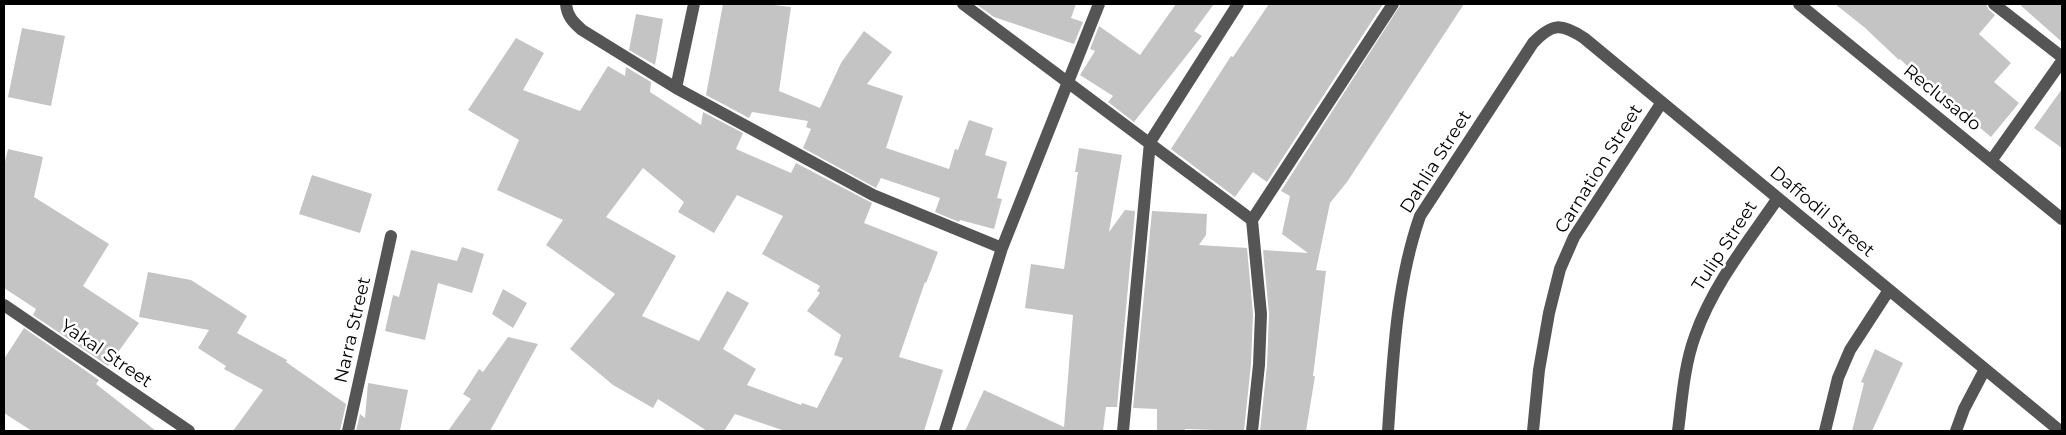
<!DOCTYPE html>
<style>
body{margin:0}
#map{position:relative;width:2066px;height:435px;overflow:hidden;background:#fff;font-family:Montserrat,sans-serif}
canvas{display:block}
.frame{position:absolute;inset:0;border:5px solid #000;pointer-events:none}
</style>
<div id="map">
<canvas width="2066" height="435"></canvas>
<div class="frame"></div>
</div>
<script>
const g = document.querySelector('canvas').getContext('2d');
g.lineJoin = 'round';
function fill(path, color) {
  g.fillStyle = color;
  g.fill(path, 'evenodd');
}
function trace(path, color, width, dash) {
  g.strokeStyle = color;
  g.lineWidth = width;
  g.lineCap = dash ? 'butt' : 'round';
  g.setLineDash(dash || []);
  g.stroke(path);
}
function write(font, color, halo, rows, align = 'center') {
  g.font = font + ' Montserrat,sans-serif';
  g.lineWidth = 5;
  g.setLineDash([]);
  g.textBaseline = 'middle';
  g.strokeStyle = halo;
  g.fillStyle = color;
  for (const [text, x, y, turn = 0] of rows) {
    g.save();
    g.translate(x, y);
    g.rotate((+turn || 0) * Math.PI / 180);
    g.textAlign = isNaN(turn) ? turn : align;
    if (halo) g.strokeText(text, 0, 0);
    g.fillText(text, 0, 0);
    g.restore();
  }
}
const building = new Path2D(`
 M 723,4 L 765,4 L 791,7 L 779,91 L 820,108 L 841,63 L 864,31 L 892,52 L 867,84 L 903,96 L 886,148 L 949,169 L 955,149 L 958,150 L 969,120 L 993,128 L 985,155 L 1007,162 L 997,198 L 1002,199 L 994,229 L 960,220 L 959,222 L 935,212 L 940,198 L 881,178 L 876,188 L 803,148 L 811,129 L 806,127 L 808,121 L 752,112 L 749,118 L 706,95 Z
 M 976,4 L 1076,4 L 1071,18 L 1083,22 L 1074,44 L 994,17 Z
 M 1176,4 L 1214,4 L 1194,31 L 1202,36 L 1134,122 L 1108,102 L 1113,96 L 1080,75 L 1095,51 L 1090,49 L 1099,26 L 1140,55 Z
 M 1269,4 L 1383,4 L 1267,182 L 1253,172 L 1235,197 L 1171,149 L 1231,56 L 1233,57 Z
 M 1401,4 L 1464,4 L 1347,182 L 1330,203 L 1316,270 L 1326,271 L 1313,376 L 1315,376 L 1306,431 L 1260,431 L 1267,365 L 1269,314 L 1263,250 L 1308,253 L 1282,234 L 1290,196 L 1281,191 Z
 M 1835,4 L 1986,4 L 1989,10 L 1995,15 L 1979,34 L 2011,63 L 1994,82 L 2019,103 L 1991,137 L 1968,118 L 1969,116 L 1928,82 L 1926,84 L 1900,59 L 1899,60 L 1864,27 Z
 M 2019,4 L 2062,4 L 2062,42 Z
 M 636,14 L 663,19 L 655,65 L 629,50 Z
 M 22,28 L 65,36 L 51,106 L 8,97 Z
 M 516,38 L 544,53 L 523,90 L 580,111 L 608,66 L 625,76 L 626,67 L 651,82 L 650,92 L 701,125 L 703,112 L 743,133 L 736,149 L 791,173 L 796,163 L 872,203 L 864,223 L 938,252 L 926,283 L 925,282 L 899,357 L 943,370 L 924,431 L 785,431 L 735,414 L 724,431 L 707,431 L 658,399 L 653,408 L 613,385 L 570,349 L 615,294 L 546,245 L 563,220 L 497,190 L 519,140 L 468,110 ZM 643,168 L 684,202 L 678,212 L 714,233 L 737,195 L 783,216 L 762,254 L 820,286 L 817,291 L 820,293 L 807,311 L 841,335 L 834,355 L 843,358 L 817,408 L 802,403 L 801,405 L 747,385 L 756,369 L 723,349 L 749,303 L 727,291 L 699,341 L 642,316 L 676,256 L 606,217 Z
 M 2062,89 L 2062,148 L 2034,128 Z
 M 1079,148 L 1122,155 L 1109,232 L 1125,210 L 1135,211 L 1117,407 L 1106,407 L 1103,431 L 965,431 L 984,390 L 1064,427 L 1073,315 L 1025,308 L 1031,264 L 1064,269 L 1078,172 L 1075,172 Z
 M 8,149 L 43,157 L 34,197 L 109,244 L 83,286 L 139,323 L 108,366 L 33,315 L 36,309 L 4,288 L 4,166 Z
 M 312,175 L 372,194 L 360,233 L 299,214 Z
 M 1152,211 L 1207,214 L 1206,235 L 1199,245 L 1247,248 L 1253,314 L 1251,364 L 1244,431 L 1185,429 L 1185,431 L 1157,431 L 1157,409 L 1133,408 Z
 M 462,247 L 484,254 L 472,293 L 438,283 L 425,340 L 385,331 L 393,295 L 399,297 L 411,250 L 457,261 Z
 M 148,272 L 191,280 L 247,316 L 237,333 L 287,360 L 286,362 L 346,404 L 340,431 L 233,431 L 263,390 L 224,369 L 226,366 L 198,348 L 209,330 L 139,317 Z
 M 503,289 L 527,303 L 513,328 L 492,314 Z
 M 24,328 L 99,380 L 96,384 L 156,431 L 32,431 L 4,413 L 4,359 Z
 M 508,337 L 538,344 L 490,431 L 448,431 L 471,399 L 463,394 L 479,369 L 483,372 Z
 M 1875,349 L 1903,363 L 1872,431 L 1852,431 L 1864,383 L 1861,382 Z
 M 368,383 L 408,390 L 400,431 L 356,431 L 360,414 L 365,418 Z`);
const minor = new Path2D(`
 M 566,4 C 567,16 573,22 582,30 L 676,88 L 873,195 L 1002,248 L 945,431
 M 963,4 L 1252,220
 M 1799,4 L 2062,219
 M 1994,4 L 2062,57
 M 676,88 L 694,4
 M 1991,161 L 2062,61
 M 1002,248 L 1099,4
 M 4,305 L 189,431
 M 348,431 L 391,236
 M 1123,431 L 1150,142 L 1238,4
 M 1252,431 L 1259,365 L 1261,314 L 1252,220 L 1393,4
 M 1388,431 C 1393,359 1396,285 1420,216 L 1533,43 C 1552,23 1561,23 1584,38 L 2060,431
 M 1533,431 L 1539,370 L 1549,313 L 1560,269 L 1574,237 L 1662,102
 M 1678,431 C 1682,400 1684,366 1695,336 C 1713,285 1747,243 1778,198
 M 1825,431 L 1838,378 L 1850,350 L 1889,290
 M 1956,431 L 1964,409 L 1985,369`);
const streetNames = [
 ["Reclusado",1942,98,39],
 ["Dahlia Street",1436,162,-58],
 ["Carnation Street",1599,169,-58],
 ["Daffodil Street",1822,212,40],
 ["Tulip Street",1725,246,-57],
 ["Narra Street",353,330,-77],
 ["Yakal Street",106,354,34]
];
fill(building, '#c4c4c4');
trace(minor, '#555', 12);
write('18px', '#000', '#fff', streetNames);
</script>
